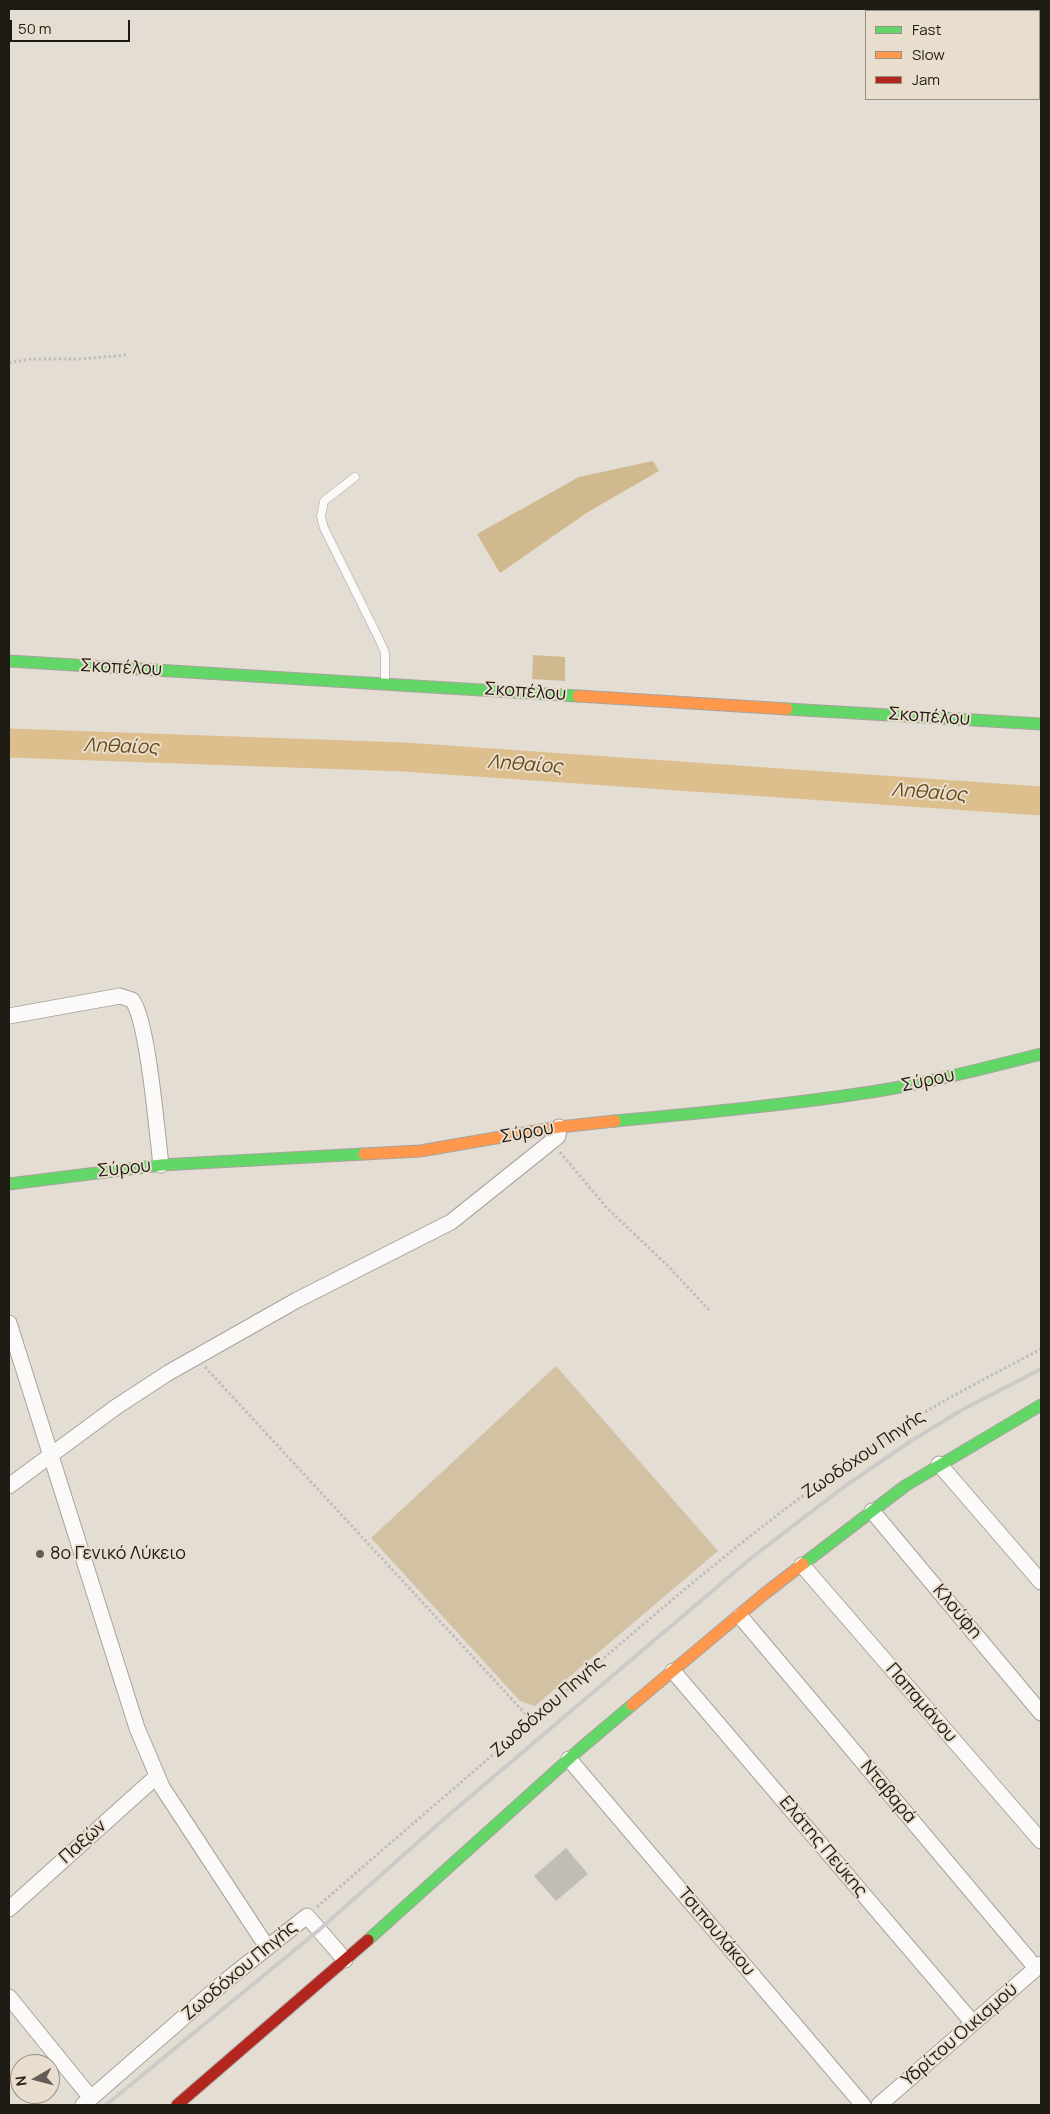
<!DOCTYPE html>
<meta charset="utf-8">
<style>
body{margin:0}
#map{position:relative;width:1050px;height:2114px;overflow:hidden;background:#e3ddd4;font-family:Manrope,sans-serif}
canvas{display:block}
.frame{position:absolute;inset:0;border:10px solid #1e1b15;pointer-events:none}
.legend{position:absolute;left:865px;top:10px;width:175px;height:90px;box-sizing:border-box;background:#e9dece;border:1px solid #989084;margin:0;padding:6px 9px;list-style:none;font-size:15px;color:#1e1b15}
.legend li{display:flex;align-items:center;gap:10px;height:25px}
.legend b{width:25px;border:1px solid #989084}
.north{position:absolute;left:10px;top:2054px;width:50px;height:50px;box-sizing:border-box;background:#e9dece;border:1px solid #989084;border-radius:50%;rotate:262deg;font-size:14px;font-weight:700;line-height:20px;text-align:center;color:#1e1b15}
.north::after{content:'';display:block;margin:auto;width:18px;height:22px;background:#635f58;clip-path:polygon(50% 0,100% 100%,50% 72%,0 100%)}
.scale{position:absolute;left:10px;top:20px;width:120px;height:22px;box-sizing:border-box;border:2px solid #1e1b15;border-top:0;padding-left:6px;font-size:15px;line-height:18px;white-space:nowrap;color:#1e1b15;-webkit-text-stroke:4px #e9dece;paint-order:stroke}
</style>
<div id="map">
<canvas width="1050" height="2114"></canvas>
<div class="frame"></div>
<ul class="legend">
<li><b style="height:6px;background:#63d668"></b>Fast</li>
<li><b style="height:6px;background:#ff974d"></b>Slow</li>
<li><b style="height:6px;background:#b3261e"></b>Jam</li>
</ul>
<div class="north">N</div>
<div class="scale">50 m</div>
</div>
<script>
const g = document.querySelector('canvas').getContext('2d');
g.lineJoin = 'round';
function fill(path, color) {
  g.fillStyle = color;
  g.fill(path, 'evenodd');
}
function trace(path, color, width, dash) {
  g.strokeStyle = color;
  g.lineWidth = width;
  g.lineCap = dash ? 'butt' : 'round';
  g.setLineDash(dash || []);
  g.stroke(path);
}
function write(font, color, halo, rows, align = 'center') {
  g.font = font + ' Manrope,sans-serif';
  g.lineWidth = 4;
  g.setLineDash([]);
  g.textBaseline = 'middle';
  g.strokeStyle = halo;
  g.fillStyle = color;
  for (const [text, x, y, turn = 0] of rows) {
    g.save();
    g.translate(x, y);
    g.rotate((+turn || 0) * Math.PI / 180);
    g.textAlign = isNaN(turn) ? turn : align;
    if (halo) g.strokeText(text, 0, 0);
    g.fillText(text, 0, 0);
    g.restore();
  }
}
const green = new Path2D(`
 M 556,1366 L 718,1551 L 535,1706 L 520,1701 L 371,1538 Z`);
const forest = new Path2D(`
 M 653,461 L 659,471 L 588,512 L 500,573 L 477,534 L 579,477 Z
 M 533,655 L 565,657 L 565,681 L 532,679 Z`);
const river = new Path2D(`
 M 9,743 L 404,757 L 1041,801`);
const building = new Path2D(`
 M 566,1848 L 588,1874 L 556,1901 L 534,1876 Z`);
const path = new Path2D(`
 M 9,363 L 30,359 L 81,359 L 127,355
 M 560,1152 L 606,1207 L 667,1265 L 709,1310
 M 205,1367 L 532,1721
 M 317,1907 C 392,1841 468,1777 543,1711 C 652,1616 761,1521 881,1440 C 932,1405 987,1378 1041,1349`);
const lane = new Path2D(`
 M 355,477 L 324,501 L 321,517 L 324,528 L 380,641 L 385,653 L 385,681`);
const street = new Path2D(`
 M 9,1016 L 120,996 L 132,1000 C 148,1020 157,1133 161,1165
 M 9,1323 L 137,1728 L 162,1787 L 267,1947
 M 939,1464 L 1041,1582
 M 9,1486 L 116,1407 L 168,1373 L 297,1300 L 451,1222 L 551,1142 L 558,1136 L 559,1127
 M 872,1511 L 1041,1713
 M 802,1565 L 1041,1841
 M 740,1616 L 1036,1968
 M 673,1671 L 973,2023
 M 569,1759 L 863,2105
 M 9,1909 L 157,1776
 M 9,1997 L 91,2098
 M 83,2105 L 223,1983 L 307,1916 L 345,1960
 M 879,2105 L 1041,1964`);
const fast = new Path2D(`
 M 9,661 L 578,696
 M 787,709 L 1041,724
 M 615,1121 C 700,1113 786,1105 871,1092 C 928,1083 985,1068 1041,1054
 M 9,1184 L 161,1165 L 364,1154
 M 803,1564 L 905,1486 L 1041,1405
 M 368,1940 L 580,1749 L 632,1705`);
const slow = new Path2D(`
 M 578,696 L 787,709
 M 364,1154 L 420,1151 L 559,1127 L 615,1121
 M 632,1705 L 763,1595 L 803,1564`);
const jam = new Path2D(`
 M 177,2105 L 368,1940`);
const rail = new Path2D(`
 M 106,2105 L 319,1930 L 444,1819 L 750,1559 L 845,1486 L 911,1441 L 960,1411 L 1041,1369`);
const markers = [
 [40,1554,5,"#635f58"]
];
const streetNames = [
 ["Σκοπέλου",121,668,3],
 ["Σκοπέλου",525,692,4],
 ["Σκοπέλου",929,717,4],
 ["Σύρου",928,1081,-12],
 ["Σύρου",527,1133,-10],
 ["Σύρου",124,1169,-6],
 ["Ζωοδόχου Πηγής",864,1455,-34],
 ["Κλούφη",957,1612,50],
 ["Παπαμάνου",921,1703,49],
 ["Ζωοδόχου Πηγής",548,1707,-41],
 ["Νταβαρά",888,1792,50],
 ["Παξών",83,1842,-42],
 ["Ελάτης Πεύκης",823,1847,50],
 ["Τσιπουλάκου",716,1932,50],
 ["Ζωοδόχου Πηγής",240,1971,-40],
 ["Υδρίτου Οικισμού",960,2035,-41]
];
const poiNames = [
 ["8ο Γενικό Λύκειο",50,1554]
];
const waterNames = [
 ["Ληθαίος",121,747,2],
 ["Ληθαίος",525,765,4],
 ["Ληθαίος",929,793,4]
];
fill(green, '#d3c1a4');
fill(forest, '#d0b88f');
trace(river, '#ddbe8d', 29);
fill(building, '#c1bdb5');
trace(lane, '#a7a39c', 9);
trace(street, '#a7a39c', 17);
trace(fast, '#a7a39c', 13);
trace(slow, '#a7a39c', 13);
trace(jam, '#a7a39c', 13);
trace(path, '#c0bebb', 3, [2.5, 2.5]);
trace(lane, '#fbfaf9', 8);
trace(street, '#fbfaf9', 15);
trace(fast, '#63d668', 11);
trace(slow, '#ff974d', 11);
trace(jam, '#b3261e', 11);
trace(rail, '#cdcbc9', 4);
for (const [x, y, r, color] of markers) {
  const dot = new Path2D();
  dot.arc(x, y, r, 0, 2 * Math.PI);
  g.fillStyle = color;
  g.fill(dot);
  trace(dot, '#e9dece', 2);
}
write('18px', '#1e1b15', '#e9dece', streetNames);
write('18px', '#1e1b15', '#e9dece', poiNames, 'left');
write('italic 19px', '#664a16', '#e9dece', waterNames);
</script>
